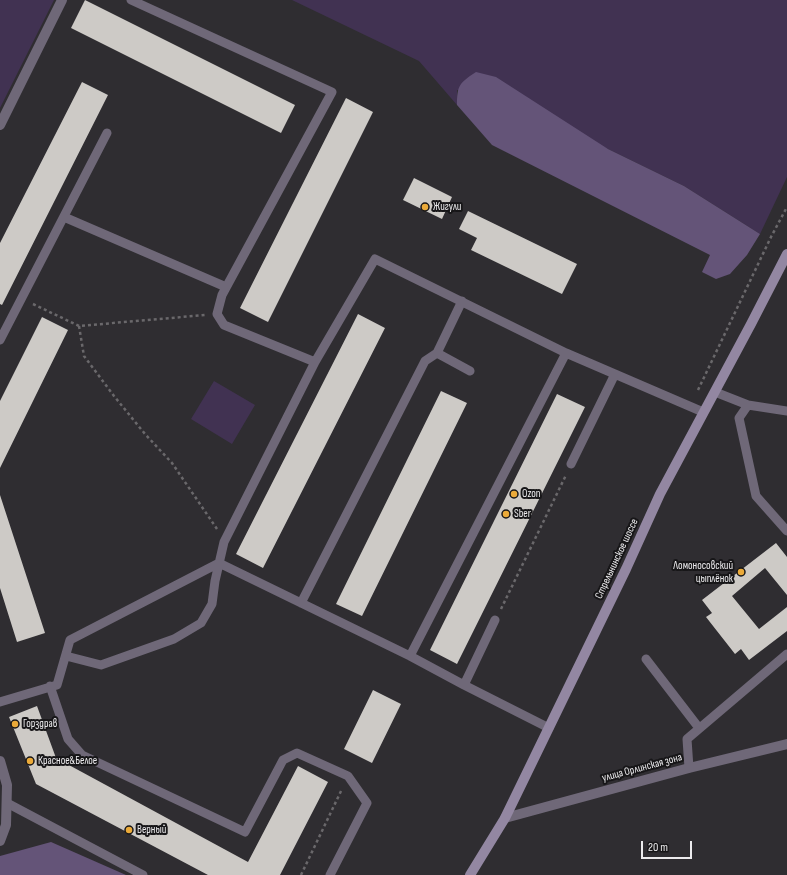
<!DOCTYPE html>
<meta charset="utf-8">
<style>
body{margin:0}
#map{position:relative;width:787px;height:875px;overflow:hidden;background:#2f2d31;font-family:"Sofia Sans Condensed",sans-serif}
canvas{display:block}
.scale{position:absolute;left:641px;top:841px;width:51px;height:18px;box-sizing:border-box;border:2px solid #ecebed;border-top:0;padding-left:5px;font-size:12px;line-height:14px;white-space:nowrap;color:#ecebed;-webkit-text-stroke:3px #171618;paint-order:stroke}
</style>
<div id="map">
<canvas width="787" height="875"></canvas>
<div class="scale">20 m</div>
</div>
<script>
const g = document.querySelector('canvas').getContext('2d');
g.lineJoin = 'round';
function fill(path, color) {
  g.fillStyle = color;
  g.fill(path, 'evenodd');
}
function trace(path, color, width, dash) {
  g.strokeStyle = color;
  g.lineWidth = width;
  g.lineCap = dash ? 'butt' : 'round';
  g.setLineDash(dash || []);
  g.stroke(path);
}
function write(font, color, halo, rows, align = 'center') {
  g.font = font + ' "Sofia Sans Condensed",sans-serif';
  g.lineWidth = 4;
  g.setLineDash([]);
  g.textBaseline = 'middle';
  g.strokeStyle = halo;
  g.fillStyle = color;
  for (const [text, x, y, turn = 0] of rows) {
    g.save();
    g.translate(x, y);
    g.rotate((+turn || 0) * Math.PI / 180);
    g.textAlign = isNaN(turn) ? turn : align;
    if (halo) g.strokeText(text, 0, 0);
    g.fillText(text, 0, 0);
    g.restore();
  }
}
const green = new Path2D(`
 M 0,0 L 54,0 L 0,108 Z
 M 292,0 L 787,0 L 787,177 L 760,234 L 684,186 L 608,149 L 457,90 L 457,105 L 419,61 Z
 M 214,381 L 255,405 L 232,444 L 191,419 Z`);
const forest = new Path2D(`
 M 476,72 L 496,77 L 608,149 L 684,186 L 760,234 L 747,255 L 730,274 L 716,279 L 702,272 L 710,255 L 492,145 L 457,105 C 457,86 459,83 476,72 Z
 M 51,842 L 126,875 L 0,875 L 0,856 Z`);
const building = new Path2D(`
 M 85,0 L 295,105 L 281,133 L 71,28 Z
 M 82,82 L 108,95 L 2,305 L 0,304 L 0,243 Z
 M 346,98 L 373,112 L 268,322 L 240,308 Z
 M 414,178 L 452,197 L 442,219 L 403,200 Z
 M 468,211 L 577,264 L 562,294 L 471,250 L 477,238 L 459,229 Z
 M 358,314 L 385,328 L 263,568 L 236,554 Z
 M 42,317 L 68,330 L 0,468 L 0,401 Z
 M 441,391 L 467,403 L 362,616 L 336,604 Z
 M 557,394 L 585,407 L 457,664 L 430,650 Z
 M 0,495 L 45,633 L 17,642 L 0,588 Z
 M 776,543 L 787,557 L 787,595 L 765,568 L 732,596 L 759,629 L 787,607 L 787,631 L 749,660 L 741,649 L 735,654 L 706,617 L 712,613 L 702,600 Z
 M 373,690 L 401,704 L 372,763 L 344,749 Z
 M 37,706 L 56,758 L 248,862 L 298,766 L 328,782 L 280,875 L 208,875 L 36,784 L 9,717 Z`);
const path = new Path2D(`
 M 33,304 L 79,326 L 205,315
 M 79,326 L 84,356 L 114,396 L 145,434 L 172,463 L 217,529
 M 698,390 L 771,237 L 787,207
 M 501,609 L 566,475
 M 301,875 L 342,789`);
const lane = new Path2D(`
 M 131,0 L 332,92 L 222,295 L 217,314 L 224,325 L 315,362
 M 64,217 L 226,287
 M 0,340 L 107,133
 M 437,353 L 470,371
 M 715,392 L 748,405 L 739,418 L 756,496 L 787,531
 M 748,405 L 787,411
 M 571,464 L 615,374
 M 219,563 L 410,656 L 464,685 L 549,728
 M 301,603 L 425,361 L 437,353 L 462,301
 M 66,656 L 101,665 L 174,639 L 201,623 L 212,604 L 215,581 L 224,542 L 315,362 L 375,259 L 566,353 L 703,412
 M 410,656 L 566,353
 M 646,659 L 699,728
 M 464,685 L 495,620
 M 50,686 L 68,739 L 82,755 L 245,832 L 283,760 L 297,753 L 348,776 L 367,803 L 330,875
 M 0,702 L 57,685 L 70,640 L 219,563
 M 689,768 L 687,739 L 787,654
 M 7,803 L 143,875`);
const street = new Path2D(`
 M 0,125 L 62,0
 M 0,761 L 7,785 L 6,825 L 0,841
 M 505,818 L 689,768 L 787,744`);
const secondary = new Path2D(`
 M 470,875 L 505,818 L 626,569 L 660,494 L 751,324 L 787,254`);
const markers = [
 [425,207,4,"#ebaa39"],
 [514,494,4,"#ebaa39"],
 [506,514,4,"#ebaa39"],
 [741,572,4,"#ebaa39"],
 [15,724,4,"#ebaa39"],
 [30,761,4,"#ebaa39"],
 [129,830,4,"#ebaa39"]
];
const poiNames = [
 ["Жигули",433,207],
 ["Ozon",522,494],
 ["Sber",514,514],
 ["Ломоносовский",733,566,"right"],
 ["цыплёнок",733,579,"right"],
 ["Горздрав",23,724],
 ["Красное&Белое",38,761],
 ["Верный",137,830]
];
const streetNames = [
 ["Стрельнинское шоссе",617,559,-65],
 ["улица Орлинская зона",642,768,-15]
];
fill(green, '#413252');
fill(forest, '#645478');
fill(building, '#cdcac6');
trace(path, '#6a686b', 2.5, [3, 3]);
trace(lane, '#6f6878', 9);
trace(street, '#6f6878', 10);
trace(secondary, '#9387a2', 10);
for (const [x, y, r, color] of markers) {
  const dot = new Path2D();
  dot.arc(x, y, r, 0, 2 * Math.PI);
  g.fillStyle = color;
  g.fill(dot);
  trace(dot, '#171618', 1.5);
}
write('11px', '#ecebed', '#171618', poiNames, 'left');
write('11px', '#ecebed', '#171618', streetNames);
</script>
